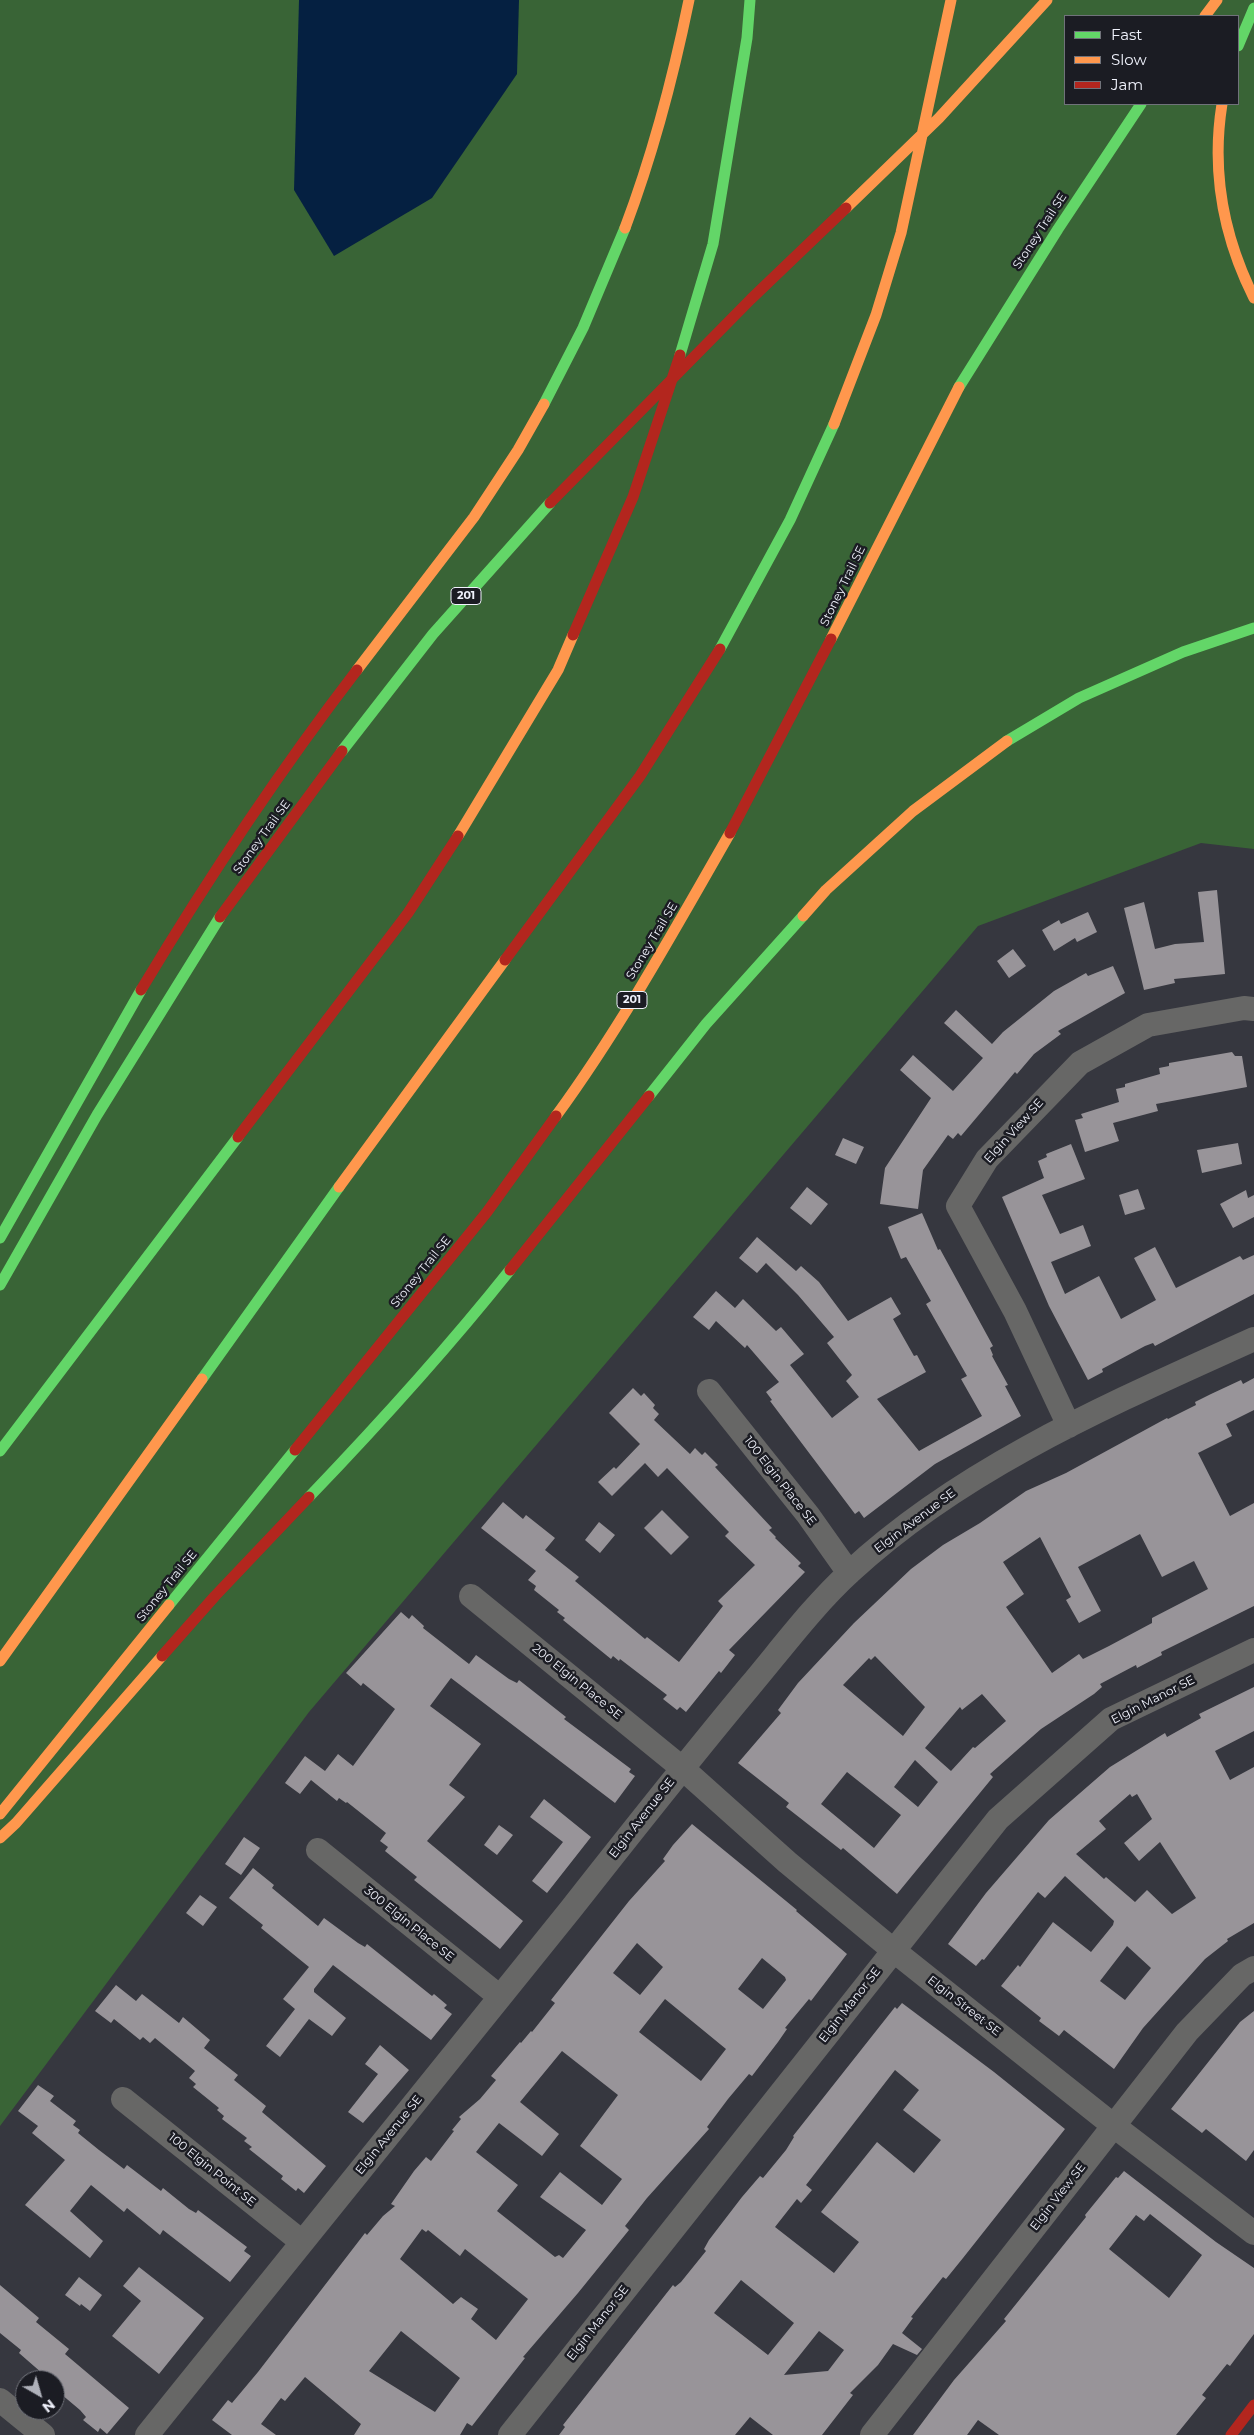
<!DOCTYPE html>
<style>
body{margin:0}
#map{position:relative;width:1254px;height:2435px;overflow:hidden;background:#36373f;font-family:Montserrat,sans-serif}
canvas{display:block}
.legend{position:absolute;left:1064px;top:15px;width:175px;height:90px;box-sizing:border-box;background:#1b1c23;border:1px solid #70727a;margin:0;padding:6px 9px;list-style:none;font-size:15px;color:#f0f2fc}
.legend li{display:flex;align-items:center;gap:10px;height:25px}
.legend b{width:25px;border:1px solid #70727a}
.north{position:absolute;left:15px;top:2370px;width:50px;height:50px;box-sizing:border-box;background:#1b1c23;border:1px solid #70727a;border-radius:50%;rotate:142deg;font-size:14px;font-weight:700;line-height:20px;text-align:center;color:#f0f2fc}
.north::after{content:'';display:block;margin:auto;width:18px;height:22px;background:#afb1ba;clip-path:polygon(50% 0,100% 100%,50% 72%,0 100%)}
</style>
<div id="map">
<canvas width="1254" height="2435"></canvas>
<ul class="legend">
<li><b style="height:6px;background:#63d668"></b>Fast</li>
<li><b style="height:6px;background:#ff974d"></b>Slow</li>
<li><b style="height:6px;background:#b3261e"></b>Jam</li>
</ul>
<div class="north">N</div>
</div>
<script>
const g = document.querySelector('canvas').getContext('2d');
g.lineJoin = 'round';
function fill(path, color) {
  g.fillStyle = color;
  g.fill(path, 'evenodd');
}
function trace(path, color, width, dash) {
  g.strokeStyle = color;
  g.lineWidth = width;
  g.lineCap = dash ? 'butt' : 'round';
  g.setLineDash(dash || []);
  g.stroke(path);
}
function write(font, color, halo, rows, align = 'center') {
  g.font = font + ' Montserrat,sans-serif';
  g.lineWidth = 5;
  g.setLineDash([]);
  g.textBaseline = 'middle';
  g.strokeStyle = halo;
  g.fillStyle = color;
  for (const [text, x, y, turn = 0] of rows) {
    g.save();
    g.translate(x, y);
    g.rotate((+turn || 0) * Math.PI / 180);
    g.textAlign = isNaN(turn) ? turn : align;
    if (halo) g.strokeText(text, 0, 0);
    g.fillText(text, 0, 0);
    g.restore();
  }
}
const green = new Path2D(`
 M 0,0 L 1254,0 L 1254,849 L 1201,843 L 978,926 L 309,1712 L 0,2126 ZM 1065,16 L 1238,16 L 1238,104 L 1065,104 Z`);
const water = new Path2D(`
 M 299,0 L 519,0 L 517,74 L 432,198 L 334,256 L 294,190 Z`);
const building = new Path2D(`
 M 1217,890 L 1225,974 L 1174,979 L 1175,983 L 1144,990 L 1124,908 L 1144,902 L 1155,949 L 1175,944 L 1204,942 L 1198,892 Z
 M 1088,912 L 1097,932 L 1077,942 L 1075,938 L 1054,951 L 1042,930 L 1059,920 L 1061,924 Z
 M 1013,949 L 1026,966 L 1009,978 L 997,961 Z
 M 1113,966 L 1125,993 L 1058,1031 L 1061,1034 L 1034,1054 L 1017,1074 L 1015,1072 L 961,1136 L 958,1133 L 953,1139 L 948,1135 L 923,1170 L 918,1209 L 880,1204 L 885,1168 L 931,1098 L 900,1070 L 913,1055 L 953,1091 L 983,1058 L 944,1023 L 956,1010 L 992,1044 L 1003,1032 L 1054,991 L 1086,973 L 1088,976 Z
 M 1232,1052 L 1235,1056 L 1242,1056 L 1247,1087 L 1156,1104 L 1158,1111 L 1113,1123 L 1119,1141 L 1085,1152 L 1075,1120 L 1083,1118 L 1081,1114 L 1119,1102 L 1116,1089 L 1125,1087 L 1125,1084 L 1160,1074 L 1159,1068 L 1169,1066 L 1169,1063 Z
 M 843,1138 L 864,1147 L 856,1164 L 835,1155 Z
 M 1238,1143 L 1242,1164 L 1202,1173 L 1197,1150 Z
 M 1071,1144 L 1085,1179 L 1042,1195 L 1060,1234 L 1083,1225 L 1091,1246 L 1051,1262 L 1065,1294 L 1099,1276 L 1121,1319 L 1156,1300 L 1134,1258 L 1155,1247 L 1176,1288 L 1240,1256 L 1243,1260 L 1254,1255 L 1254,1294 L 1155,1346 L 1153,1343 L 1145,1346 L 1102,1369 L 1103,1372 L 1088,1380 L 1049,1306 L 1002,1197 L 1044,1178 L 1038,1161 L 1047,1157 L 1046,1154 Z
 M 807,1187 L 828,1204 L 811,1225 L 790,1208 Z
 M 1138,1189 L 1145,1209 L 1125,1215 L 1119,1195 Z
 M 1246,1190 L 1248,1198 L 1254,1195 L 1254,1217 L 1233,1228 L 1220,1204 Z
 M 922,1213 L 938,1250 L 940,1249 L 993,1346 L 990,1348 L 993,1355 L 992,1356 L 1008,1385 L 1005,1386 L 1021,1416 L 935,1464 L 864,1518 L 859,1511 L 855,1514 L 770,1401 L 772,1400 L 766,1392 L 779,1382 L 747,1345 L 745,1348 L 716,1321 L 709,1330 L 693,1317 L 716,1291 L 735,1308 L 743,1299 L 776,1331 L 781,1327 L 804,1354 L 790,1365 L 832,1418 L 859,1397 L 846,1381 L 852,1375 L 827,1343 L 834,1337 L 798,1295 L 766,1263 L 757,1273 L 739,1258 L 757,1237 L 796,1271 L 801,1266 L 819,1282 L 848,1321 L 891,1297 L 901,1314 L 893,1319 L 914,1356 L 917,1355 L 926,1372 L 877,1399 L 919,1451 L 982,1416 L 961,1379 L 967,1376 L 926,1304 L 931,1301 L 906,1257 L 901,1259 L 888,1227 Z
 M 1254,1378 L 1254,1410 L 1226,1424 L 1232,1436 L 1198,1453 L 1230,1516 L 1254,1503 L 1254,1606 L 1161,1652 L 1162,1655 L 1137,1668 L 1136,1665 L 1100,1684 L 1102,1687 L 1094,1694 L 1041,1729 L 990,1774 L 993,1777 L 897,1894 L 843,1848 L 841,1850 L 786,1807 L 789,1803 L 738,1763 L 781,1713 L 778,1710 L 798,1683 L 854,1623 L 911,1569 L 943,1545 L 980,1523 L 1026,1491 L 1066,1473 L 1167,1418 L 1168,1419 L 1196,1405 L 1195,1402 L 1211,1394 L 1241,1380 L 1243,1384 ZM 1140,1534 L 1162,1577 L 1194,1561 L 1208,1589 L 1152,1618 L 1152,1623 L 1109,1646 L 1083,1659 L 1079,1654 L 1052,1673 L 1006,1607 L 1024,1594 L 1003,1562 L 1040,1537 L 1071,1597 L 1066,1600 L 1079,1623 L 1101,1611 L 1078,1567 ZM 875,1656 L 925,1707 L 903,1736 L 843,1685 L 869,1658 L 871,1660 ZM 982,1694 L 1006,1721 L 975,1748 L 973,1747 L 951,1771 L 925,1748 L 960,1707 L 962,1710 ZM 915,1760 L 938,1782 L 918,1807 L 894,1787 ZM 847,1772 L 901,1815 L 874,1848 L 821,1804 Z
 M 633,1388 L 641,1396 L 644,1393 L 655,1405 L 653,1408 L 659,1414 L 654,1420 L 690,1454 L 695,1448 L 702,1455 L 705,1452 L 718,1465 L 715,1467 L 772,1528 L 769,1530 L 776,1537 L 775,1538 L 801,1563 L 798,1566 L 805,1572 L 729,1650 L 735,1655 L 721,1673 L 719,1671 L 686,1712 L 680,1707 L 677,1710 L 663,1699 L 667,1695 L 620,1659 L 619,1661 L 613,1656 L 611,1659 L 563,1620 L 565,1618 L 557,1612 L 559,1610 L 534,1590 L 536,1586 L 528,1580 L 536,1571 L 481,1528 L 503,1502 L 523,1519 L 526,1515 L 555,1538 L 545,1550 L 579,1577 L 575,1581 L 645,1639 L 647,1637 L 679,1662 L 723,1606 L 718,1601 L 755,1565 L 725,1536 L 729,1532 L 667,1468 L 658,1477 L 645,1463 L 612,1496 L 598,1482 L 614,1467 L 616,1469 L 640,1444 L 609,1413 Z
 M 662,1510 L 689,1537 L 671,1555 L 644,1528 Z
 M 599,1522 L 615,1535 L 600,1553 L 585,1540 Z
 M 401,1612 L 409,1619 L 412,1615 L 424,1626 L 423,1628 L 469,1664 L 476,1655 L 509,1679 L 517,1683 L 519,1680 L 566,1717 L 564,1719 L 631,1769 L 629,1772 L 635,1776 L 615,1803 L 451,1678 L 430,1706 L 481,1744 L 449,1785 L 465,1797 L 427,1841 L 523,1921 L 500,1949 L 414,1880 L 417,1877 L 385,1851 L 388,1847 L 380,1841 L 386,1833 L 347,1802 L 346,1803 L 339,1798 L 337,1801 L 311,1780 L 300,1794 L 285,1783 L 305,1756 L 325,1771 L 338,1754 L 353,1766 L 395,1709 L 363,1683 L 361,1686 L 346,1673 Z
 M 1254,1687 L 1254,1731 L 1215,1751 L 1230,1780 L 1254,1767 L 1254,1923 L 1227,1939 L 1228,1941 L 1205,1959 L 1143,2028 L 1114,2069 L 1064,2030 L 1059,2036 L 1039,2021 L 1041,2018 L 1001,1986 L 1018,1965 L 1020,1967 L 1053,1922 L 1091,1952 L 1113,1925 L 1114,1921 L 1065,1876 L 1045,1898 L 1038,1892 L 984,1960 L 982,1959 L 976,1966 L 948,1944 L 986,1893 L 1049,1820 L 1110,1767 L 1165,1733 L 1167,1737 L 1201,1718 L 1199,1714 ZM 1130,1794 L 1132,1797 L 1137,1794 L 1152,1819 L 1124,1843 L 1139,1861 L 1160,1842 L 1196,1898 L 1172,1914 L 1147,1890 L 1135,1902 L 1106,1877 L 1104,1879 L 1076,1854 L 1106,1829 L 1099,1821 ZM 1127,1946 L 1151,1968 L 1125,2000 L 1100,1981 Z
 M 544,1799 L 591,1837 L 547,1893 L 532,1881 L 563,1842 L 530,1817 Z
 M 692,1824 L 797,1910 L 796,1911 L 847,1954 L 811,2001 L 809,1999 L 785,2028 L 787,2029 L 778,2042 L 752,2076 L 749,2074 L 728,2099 L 707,2127 L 709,2129 L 647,2198 L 625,2226 L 629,2230 L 578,2293 L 523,2357 L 525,2358 L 472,2426 L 467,2423 L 460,2435 L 354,2435 L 361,2424 L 305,2377 L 285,2401 L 281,2398 L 261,2424 L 276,2435 L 232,2435 L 212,2420 L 228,2400 L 232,2403 L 258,2372 L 365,2233 L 367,2235 L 383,2216 L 395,2206 L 391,2204 L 414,2171 L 426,2157 L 431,2161 L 454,2131 L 452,2130 L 461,2119 L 459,2117 L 480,2099 L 496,2080 L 491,2076 L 520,2042 L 521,2043 L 531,2031 L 532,2032 L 555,2003 L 551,2000 L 629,1901 L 665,1861 L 663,1859 L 673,1845 ZM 637,1943 L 663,1967 L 640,1995 L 613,1973 ZM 762,1958 L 785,1977 L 786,1980 L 763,2009 L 738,1989 ZM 665,1999 L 726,2049 L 701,2081 L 639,2032 ZM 562,2051 L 618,2095 L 580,2146 L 622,2179 L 602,2205 L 560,2172 L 540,2197 L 586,2230 L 563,2258 L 559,2255 L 555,2257 L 497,2211 L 518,2185 L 476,2152 L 499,2123 L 542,2156 L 559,2134 L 520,2102 ZM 422,2229 L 426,2232 L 428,2230 L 460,2256 L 465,2249 L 528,2299 L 496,2340 L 471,2319 L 478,2309 L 461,2297 L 453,2304 L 400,2259 ZM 401,2331 L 460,2378 L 435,2412 L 369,2371 Z
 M 499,1825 L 513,1835 L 497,1855 L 484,1845 Z
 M 244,1837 L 260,1848 L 241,1875 L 225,1864 Z
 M 253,1868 L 274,1885 L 272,1888 L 318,1926 L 324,1918 L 358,1943 L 365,1947 L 367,1944 L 432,1996 L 434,1994 L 447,2005 L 444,2008 L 452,2014 L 431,2040 L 333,1965 L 314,1989 L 314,1992 L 346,2018 L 332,2036 L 309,2019 L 280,2057 L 266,2046 L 295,2009 L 283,1999 L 309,1967 L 261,1928 L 263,1925 L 229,1898 Z
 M 200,1895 L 217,1907 L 203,1926 L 186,1913 Z
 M 116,1985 L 136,2001 L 142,1994 L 179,2023 L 183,2017 L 210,2040 L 204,2048 L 238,2075 L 234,2080 L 266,2106 L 262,2112 L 326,2166 L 304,2193 L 298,2188 L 296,2191 L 281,2179 L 283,2176 L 249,2149 L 252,2147 L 244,2141 L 247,2138 L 222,2119 L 224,2116 L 217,2110 L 219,2108 L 193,2087 L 196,2084 L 189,2078 L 195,2071 L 155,2038 L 150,2043 L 143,2037 L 140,2040 L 114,2019 L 111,2023 L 95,2011 Z
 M 902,2003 L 994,2072 L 1065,2129 L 963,2258 L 946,2279 L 943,2277 L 911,2317 L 913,2318 L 902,2333 L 922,2349 L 917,2355 L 893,2344 L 878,2365 L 850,2393 L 853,2395 L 822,2435 L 773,2435 L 750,2417 L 735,2435 L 559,2435 L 565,2427 L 563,2425 L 673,2285 L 675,2287 L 681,2282 L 706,2251 L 704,2249 L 709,2240 L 742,2197 L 760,2176 L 763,2178 L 786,2150 L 794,2137 L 793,2136 L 895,2007 L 897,2009 ZM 895,2070 L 919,2090 L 903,2110 L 941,2140 L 914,2173 L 877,2142 L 821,2212 L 859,2242 L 834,2273 L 775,2227 L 797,2199 L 801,2203 L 812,2190 L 806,2185 ZM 741,2280 L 794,2323 L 768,2355 L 714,2313 ZM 819,2331 L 844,2350 L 828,2371 L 784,2375 Z
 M 1254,2011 L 1254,2150 L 1246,2161 L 1206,2129 L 1202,2133 L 1171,2109 L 1240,2022 Z
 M 380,2045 L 409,2070 L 363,2123 L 348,2112 L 378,2074 L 365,2064 Z
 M 38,2085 L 54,2096 L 50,2101 L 76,2121 L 73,2125 L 80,2130 L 78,2133 L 99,2150 L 124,2169 L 127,2165 L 161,2191 L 163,2188 L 189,2209 L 196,2213 L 198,2210 L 247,2247 L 244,2251 L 251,2256 L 230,2282 L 163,2230 L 160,2235 L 127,2208 L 124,2212 L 91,2185 L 70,2211 L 103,2241 L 90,2258 L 25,2205 L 65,2160 L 32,2133 L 38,2126 L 18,2111 Z
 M 1124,2171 L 1216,2242 L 1254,2268 L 1254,2334 L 1230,2366 L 1227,2364 L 1202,2395 L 1206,2398 L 1176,2435 L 999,2435 L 978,2420 L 967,2435 L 913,2435 L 954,2380 L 1006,2321 L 1004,2319 L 1086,2217 L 1085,2215 L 1116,2177 L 1118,2178 ZM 1150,2214 L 1202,2255 L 1169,2298 L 1109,2249 L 1136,2215 L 1144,2221 Z
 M 139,2267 L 204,2318 L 159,2374 L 112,2336 L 141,2301 L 123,2286 Z
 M 79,2277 L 102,2295 L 90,2311 L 81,2304 L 80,2306 L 65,2295 Z
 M 0,2285 L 39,2318 L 36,2322 L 69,2349 L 65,2354 L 129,2408 L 107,2434 L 100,2428 L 98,2432 L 83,2420 L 86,2417 L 80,2410 L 55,2389 L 55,2380 L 50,2380 L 27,2360 L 19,2353 L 21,2350 L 0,2333 Z`);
const street = new Path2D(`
 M 709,1391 L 808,1515 L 849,1573
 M 1069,1426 L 1015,1311 L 958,1206 L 987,1159 L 1080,1063 L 1148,1025 L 1244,1008 L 1254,1009
 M 471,1596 L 682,1768 L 787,1862 L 893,1950 L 1114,2126 L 1254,2233
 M 318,1850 L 500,1997
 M 123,2099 L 302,2242
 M 0,2400 L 43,2435
 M 147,2435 C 287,2259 431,2085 571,1909 C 630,1834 689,1759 750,1686 C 782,1648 813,1606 850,1572 C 964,1466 1113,1403 1254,1339
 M 510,2435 L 998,1819 L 1111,1719 L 1254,1650
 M 872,2435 L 1187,2032 L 1242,1975 L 1254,1968`);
const fast = new Path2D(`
 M 1238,46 L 1254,8
 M 680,355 L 713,244 L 747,38 L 750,0
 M 959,387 L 1058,229 L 1141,104
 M 544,404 L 583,328 L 625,228
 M 720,649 L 790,520 L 834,424
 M 1007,741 L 1079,698 L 1183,652 L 1254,628
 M 342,751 L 433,634 L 550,503
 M 649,1096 L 706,1024 L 803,916
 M 0,1238 L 141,990
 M 0,1285 L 97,1115 L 220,917
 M 202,1379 L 339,1187
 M 0,1451 L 238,1137
 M 309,1497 C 379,1424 447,1349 510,1270
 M 169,1605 L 295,1450`);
const slow = new Path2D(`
 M 1205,16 L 1217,0
 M 1222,104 C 1211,173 1223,236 1254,298
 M 846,208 L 939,118 L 1047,0
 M 625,228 C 653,154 673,78 689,0
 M 834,424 L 876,315 L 901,233 L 951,0
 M 831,639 L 959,387
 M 357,670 L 474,517 L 518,450 L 544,404
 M 458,836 L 558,670 L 573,635
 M 803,916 L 826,890 L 913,811 L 1007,741
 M 556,1116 C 621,1027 675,929 730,833
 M 339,1187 L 505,960
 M 0,1661 L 202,1379
 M 0,1814 L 169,1605
 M 0,1838 L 16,1823 L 162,1656`);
const jam = new Path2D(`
 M 550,503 L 751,299 L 846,208
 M 573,635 L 633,497 L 680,355
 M 730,833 L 831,639
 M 220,917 L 342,751
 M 505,960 L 640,776 L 720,649
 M 141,990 C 207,880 278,773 357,670
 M 238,1137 L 408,913 L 458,836
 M 510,1270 L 649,1096
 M 295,1450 L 487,1212 L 556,1116
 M 162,1656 L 215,1596 L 309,1497
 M 1231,2435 L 1254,2405`);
const shields = [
 [466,596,30],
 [632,1000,30]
];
const shieldNames = [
 ["201",466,596],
 ["201",632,1000]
];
const streetNames = [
 ["Stoney Trail SE",1040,231,-57],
 ["Stoney Trail SE",843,586,-64],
 ["Stoney Trail SE",262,837,-54],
 ["Stoney Trail SE",652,941,-59],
 ["Elgin View SE",1014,1131,-48],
 ["Stoney Trail SE",421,1272,-51],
 ["100 Elgin Place SE",780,1481,52],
 ["Elgin Avenue SE",915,1521,-37],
 ["Stoney Trail SE",167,1586,-51],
 ["200 Elgin Place SE",577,1682,39],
 ["Elgin Manor SE",1153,1700,-27],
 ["Elgin Avenue SE",642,1818,-52],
 ["300 Elgin Place SE",409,1924,39],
 ["Elgin Manor SE",850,2005,-52],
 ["Elgin Street SE",964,2006,38],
 ["Elgin Avenue SE",389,2135,-51],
 ["100 Elgin Point SE",212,2170,39],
 ["Elgin View SE",1058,2197,-52],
 ["Elgin Manor SE",598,2323,-52]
];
fill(green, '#396436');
fill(water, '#052041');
fill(building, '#989499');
trace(street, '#676766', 24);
trace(fast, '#63d668', 11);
trace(slow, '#ff974d', 11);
trace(jam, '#b3261e', 11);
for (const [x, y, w] of shields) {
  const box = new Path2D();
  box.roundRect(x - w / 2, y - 8.5, w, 17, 4);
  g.fillStyle = '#1b1c23';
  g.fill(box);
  trace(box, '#f0f2fc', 1);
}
write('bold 11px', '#f0f2fc', null, shieldNames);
write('12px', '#f0f2fc', '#1b1c23', streetNames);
</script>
